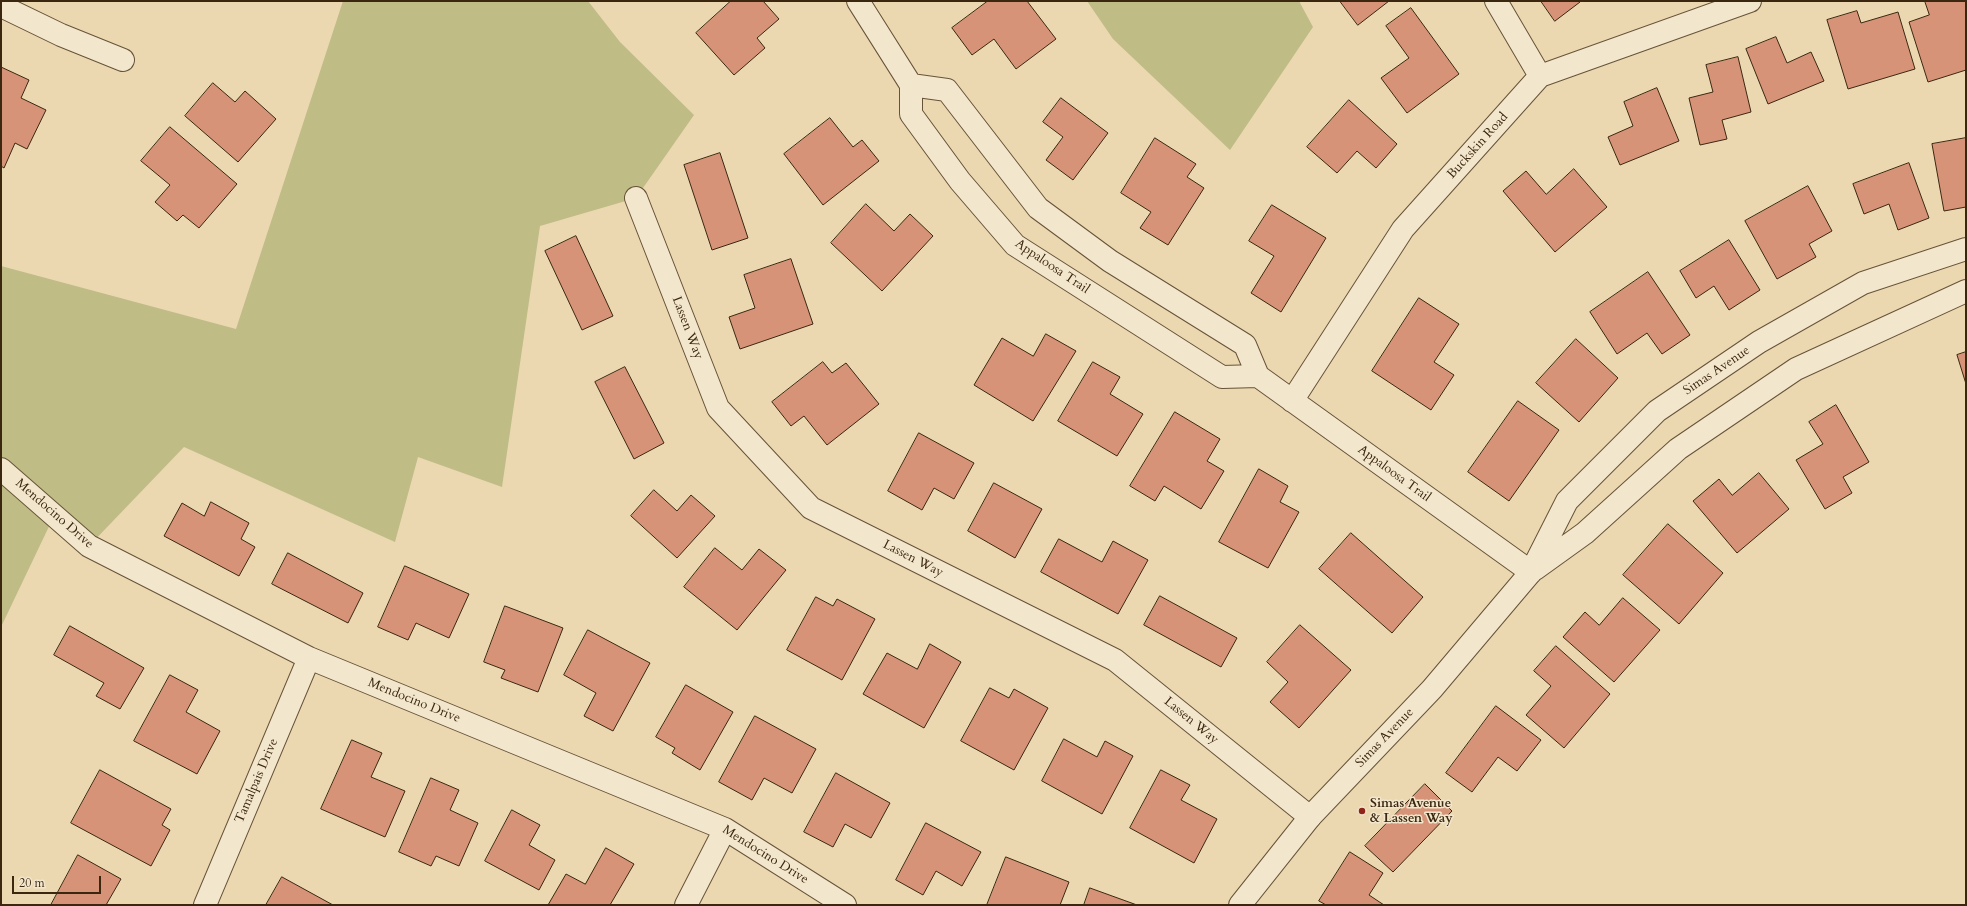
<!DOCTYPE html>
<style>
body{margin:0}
#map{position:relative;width:1967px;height:906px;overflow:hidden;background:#ebd8b0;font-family:Cardo,serif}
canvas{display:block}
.frame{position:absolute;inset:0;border:2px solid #3b2710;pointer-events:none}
.scale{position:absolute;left:12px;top:876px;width:89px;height:18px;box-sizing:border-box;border:2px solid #3b2710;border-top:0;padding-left:5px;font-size:12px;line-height:14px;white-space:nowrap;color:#3b2710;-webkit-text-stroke:3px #f2e6cc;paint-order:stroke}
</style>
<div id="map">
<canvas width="1967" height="906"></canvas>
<div class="frame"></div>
<div class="scale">20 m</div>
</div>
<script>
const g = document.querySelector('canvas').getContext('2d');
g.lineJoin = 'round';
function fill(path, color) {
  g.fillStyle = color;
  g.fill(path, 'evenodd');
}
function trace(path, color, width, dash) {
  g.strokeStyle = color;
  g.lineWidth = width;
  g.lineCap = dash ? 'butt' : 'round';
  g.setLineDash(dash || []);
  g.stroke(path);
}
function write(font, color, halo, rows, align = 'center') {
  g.font = font + ' Cardo,serif';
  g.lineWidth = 3;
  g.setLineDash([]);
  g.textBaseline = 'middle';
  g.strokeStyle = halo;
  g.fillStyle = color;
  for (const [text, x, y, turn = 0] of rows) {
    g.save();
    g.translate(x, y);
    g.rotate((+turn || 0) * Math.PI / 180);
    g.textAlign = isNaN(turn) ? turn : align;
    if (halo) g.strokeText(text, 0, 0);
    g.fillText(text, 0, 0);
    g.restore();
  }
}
const green = new Path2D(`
 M 343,1 L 588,1 L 620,42 L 694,115 L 636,198 L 540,226 L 502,487 L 418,457 L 395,542 L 184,447 L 89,546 L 54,516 L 1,627 L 1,266 L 236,329 Z
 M 1087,1 L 1299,1 L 1313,27 L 1230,150 L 1113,39 Z`);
const building = new Path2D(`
 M 731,1 L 763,1 L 779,19 L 757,38 L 765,48 L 734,75 L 696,33 Z
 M 988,1 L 1027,1 L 1056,39 L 1016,69 L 994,39 L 972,55 L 952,28 Z
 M 1340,1 L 1389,1 L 1358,25 Z
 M 1541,1 L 1580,1 L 1580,2 L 1555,21 Z
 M 1925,1 L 1966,1 L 1966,70 L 1928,82 L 1909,22 L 1929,15 Z
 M 1411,8 L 1459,74 L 1407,113 L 1381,78 L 1409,58 L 1386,26 Z
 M 1857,11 L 1861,23 L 1898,12 L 1915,69 L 1848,89 L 1827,20 Z
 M 1776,37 L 1787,63 L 1811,52 L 1824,81 L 1768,104 L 1746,49 Z
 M 1738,57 L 1751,112 L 1722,120 L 1727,139 L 1700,145 L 1689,98 L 1713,92 L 1706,65 Z
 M 1,67 L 29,80 L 21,98 L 46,110 L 27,149 L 15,143 L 4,168 L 1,166 Z
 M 213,83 L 235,102 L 245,91 L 276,119 L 238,162 L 185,116 Z
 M 1657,88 L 1679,141 L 1620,165 L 1608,137 L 1633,126 L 1624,102 Z
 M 1061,98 L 1108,133 L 1073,180 L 1046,160 L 1063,137 L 1043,122 Z
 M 1349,100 L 1397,144 L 1376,168 L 1357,151 L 1337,173 L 1307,147 Z
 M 830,118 L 853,147 L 862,140 L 879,161 L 823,205 L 784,154 Z
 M 170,127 L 237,184 L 199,228 L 183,215 L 177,221 L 155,202 L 170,185 L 141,161 Z
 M 1155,138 L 1196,164 L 1187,177 L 1204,188 L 1168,245 L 1140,228 L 1151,212 L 1121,193 Z
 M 1966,138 L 1966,207 L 1944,211 L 1932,144 Z
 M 720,153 L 748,238 L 712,250 L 684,165 Z
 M 1909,163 L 1929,218 L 1898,230 L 1889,204 L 1864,214 L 1853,184 Z
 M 1574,169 L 1607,207 L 1555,252 L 1503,191 L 1526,171 L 1546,194 Z
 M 1808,186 L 1832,231 L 1809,244 L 1816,257 L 1777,279 L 1745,221 Z
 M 866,204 L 894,231 L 910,214 L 933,236 L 882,291 L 831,243 Z
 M 1272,205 L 1326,238 L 1281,312 L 1251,293 L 1274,256 L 1249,241 Z
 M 576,236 L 613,316 L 582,330 L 545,251 Z
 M 1729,240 L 1760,290 L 1729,310 L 1714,286 L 1696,298 L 1680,271 Z
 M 791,259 L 813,324 L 740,349 L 729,317 L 755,308 L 744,275 Z
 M 1648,272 L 1690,335 L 1662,354 L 1647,333 L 1617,354 L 1590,312 Z
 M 1419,298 L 1459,324 L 1434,362 L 1454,375 L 1431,410 L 1372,371 Z
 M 1046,334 L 1076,351 L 1033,421 L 974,385 L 1002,338 L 1033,356 Z
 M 1576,339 L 1618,378 L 1579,422 L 1536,383 Z
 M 1966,352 L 1966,384 L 1957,355 Z
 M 823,362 L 832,373 L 846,363 L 879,404 L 827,445 L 804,416 L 791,426 L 772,402 Z
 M 1093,362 L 1120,377 L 1110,394 L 1143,414 L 1117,456 L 1058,421 Z
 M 625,367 L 664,443 L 634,459 L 595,382 Z
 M 1518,401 L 1559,430 L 1509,501 L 1468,472 Z
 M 1836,405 L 1869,462 L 1843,477 L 1852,493 L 1825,509 L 1796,460 L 1823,444 L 1809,422 Z
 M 1175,412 L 1220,439 L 1207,461 L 1224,471 L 1201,509 L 1164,486 L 1155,501 L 1130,486 Z
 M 919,433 L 974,463 L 954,499 L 934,488 L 922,510 L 888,491 Z
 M 1259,469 L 1288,486 L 1280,502 L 1299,512 L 1268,568 L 1219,542 Z
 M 1759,473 L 1789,509 L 1737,553 L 1693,501 L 1719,479 L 1732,495 Z
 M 994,483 L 1042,509 L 1015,558 L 968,531 Z
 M 654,490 L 677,511 L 691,495 L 715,516 L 677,558 L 631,516 Z
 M 211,502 L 249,523 L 241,539 L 255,547 L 239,576 L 164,536 L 182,503 L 204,516 Z
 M 1668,524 L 1723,573 L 1679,624 L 1623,575 Z
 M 1351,533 L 1423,597 L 1392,633 L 1319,569 Z
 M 1059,539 L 1102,562 L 1113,541 L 1148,560 L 1118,614 L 1041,572 Z
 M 715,548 L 742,570 L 759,549 L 786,570 L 737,630 L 684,587 Z
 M 288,553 L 363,593 L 348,623 L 272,584 Z
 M 405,566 L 469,594 L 449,638 L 416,623 L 408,640 L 378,627 Z
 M 1160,596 L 1237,638 L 1221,667 L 1144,625 Z
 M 816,597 L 833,606 L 837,599 L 875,619 L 842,680 L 787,650 Z
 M 1623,598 L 1660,630 L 1614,682 L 1563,637 L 1585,612 L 1599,625 Z
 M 505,606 L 563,628 L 538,692 L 501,678 L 505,670 L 484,662 Z
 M 1300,625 L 1351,670 L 1299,728 L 1270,702 L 1288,682 L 1267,662 Z
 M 70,626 L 144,668 L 120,709 L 96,696 L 104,683 L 54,655 Z
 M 588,630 L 650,663 L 613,731 L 584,716 L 596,693 L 564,675 Z
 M 930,644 L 961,662 L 924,728 L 863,694 L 887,653 L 917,669 Z
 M 1556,646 L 1610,694 L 1564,748 L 1526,715 L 1551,686 L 1534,671 Z
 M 170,675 L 198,690 L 186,712 L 220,731 L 197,774 L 134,741 Z
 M 686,685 L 733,712 L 700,770 L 672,753 L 675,748 L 656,737 Z
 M 990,688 L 1009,698 L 1014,689 L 1048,708 L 1014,770 L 961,741 Z
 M 1496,706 L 1541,740 L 1517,771 L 1498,757 L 1472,792 L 1446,773 Z
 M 755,716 L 816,749 L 792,793 L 764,778 L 752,800 L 719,782 Z
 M 1064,739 L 1097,757 L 1105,741 L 1133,756 L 1102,814 L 1042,781 Z
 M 352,740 L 382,753 L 371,777 L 405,791 L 385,837 L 321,809 Z
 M 100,770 L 171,809 L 162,825 L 170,830 L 151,866 L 71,823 Z
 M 1161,770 L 1190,785 L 1181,800 L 1217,819 L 1194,863 L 1130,828 Z
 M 836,773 L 890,803 L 871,838 L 845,824 L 833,847 L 804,832 Z
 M 431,778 L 459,790 L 450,810 L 478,823 L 459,866 L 436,856 L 431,866 L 399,852 Z
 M 1425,784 L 1452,811 L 1393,872 L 1365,846 Z
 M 512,810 L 540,825 L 529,845 L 555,860 L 539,890 L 485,861 Z
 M 926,823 L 981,852 L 962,886 L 936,871 L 923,895 L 896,880 Z
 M 606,848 L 634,864 L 610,905 L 548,905 L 566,874 L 585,884 Z
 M 1350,852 L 1383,873 L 1369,895 L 1384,905 L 1326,905 L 1319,901 Z
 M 78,855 L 121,879 L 106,905 L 51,905 Z
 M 1006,857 L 1069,882 L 1060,905 L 987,905 Z
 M 282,877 L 333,905 L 266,905 Z
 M 1090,888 L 1137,905 L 1084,905 Z`);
const minor = new Path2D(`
 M 858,1 L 911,85 L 911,114 L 960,181 L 1015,245 L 1222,377 L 1258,376
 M 1496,1 L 1540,76
 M 1,6 L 61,35 L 123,60
 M 911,85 L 947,90 L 1038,208 L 1110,261 L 1245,345 L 1258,376 L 1531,572
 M 636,198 L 718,408 L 811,508 L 1115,660 L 1310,817
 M 1292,401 L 1403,229 L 1540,76 L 1750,1
 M 1,469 L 89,546 L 309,658 L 725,829 L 845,905
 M 205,905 L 309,658
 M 686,905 L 725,829`);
const tertiary = new Path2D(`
 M 1535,569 L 1585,533 L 1678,449 L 1796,369 L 1966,291
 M 1240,905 L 1310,817 L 1432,689 L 1531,572 L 1567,501 L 1657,411 L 1759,342 L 1863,283 L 1966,249`);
const markers = [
 [1362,811,4,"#8f2418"]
];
const streetNames = [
 ["Buckskin Road",1478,146,-48],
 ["Appaloosa Trail",1052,267,34],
 ["Lassen Way",687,328,69],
 ["Simas Avenue",1717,371,-34],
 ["Appaloosa Trail",1394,474,36],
 ["Mendocino Drive",54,514,41],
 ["Lassen Way",913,559,27],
 ["Mendocino Drive",414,701,22],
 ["Lassen Way",1191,721,39],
 ["Simas Avenue",1385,738,-46],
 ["Tamalpais Drive",257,781,-67],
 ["Mendocino Drive",765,855,32]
];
const poiNames = [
 ["Simas Avenue",1370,804],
 ["& Lassen Way",1370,819]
];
fill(green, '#bfbc86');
fill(building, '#d69378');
trace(building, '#3b2710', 1);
trace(minor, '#675338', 24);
trace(tertiary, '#675338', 24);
trace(minor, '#f2e6cc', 22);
trace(tertiary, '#f2e6cc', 22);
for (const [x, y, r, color] of markers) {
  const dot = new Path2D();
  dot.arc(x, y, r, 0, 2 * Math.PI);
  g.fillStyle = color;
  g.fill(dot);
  trace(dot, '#f2e6cc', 1.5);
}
write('13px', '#3b2710', '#f2e6cc', streetNames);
write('bold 13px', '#3b2710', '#f2e6cc', poiNames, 'left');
</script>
